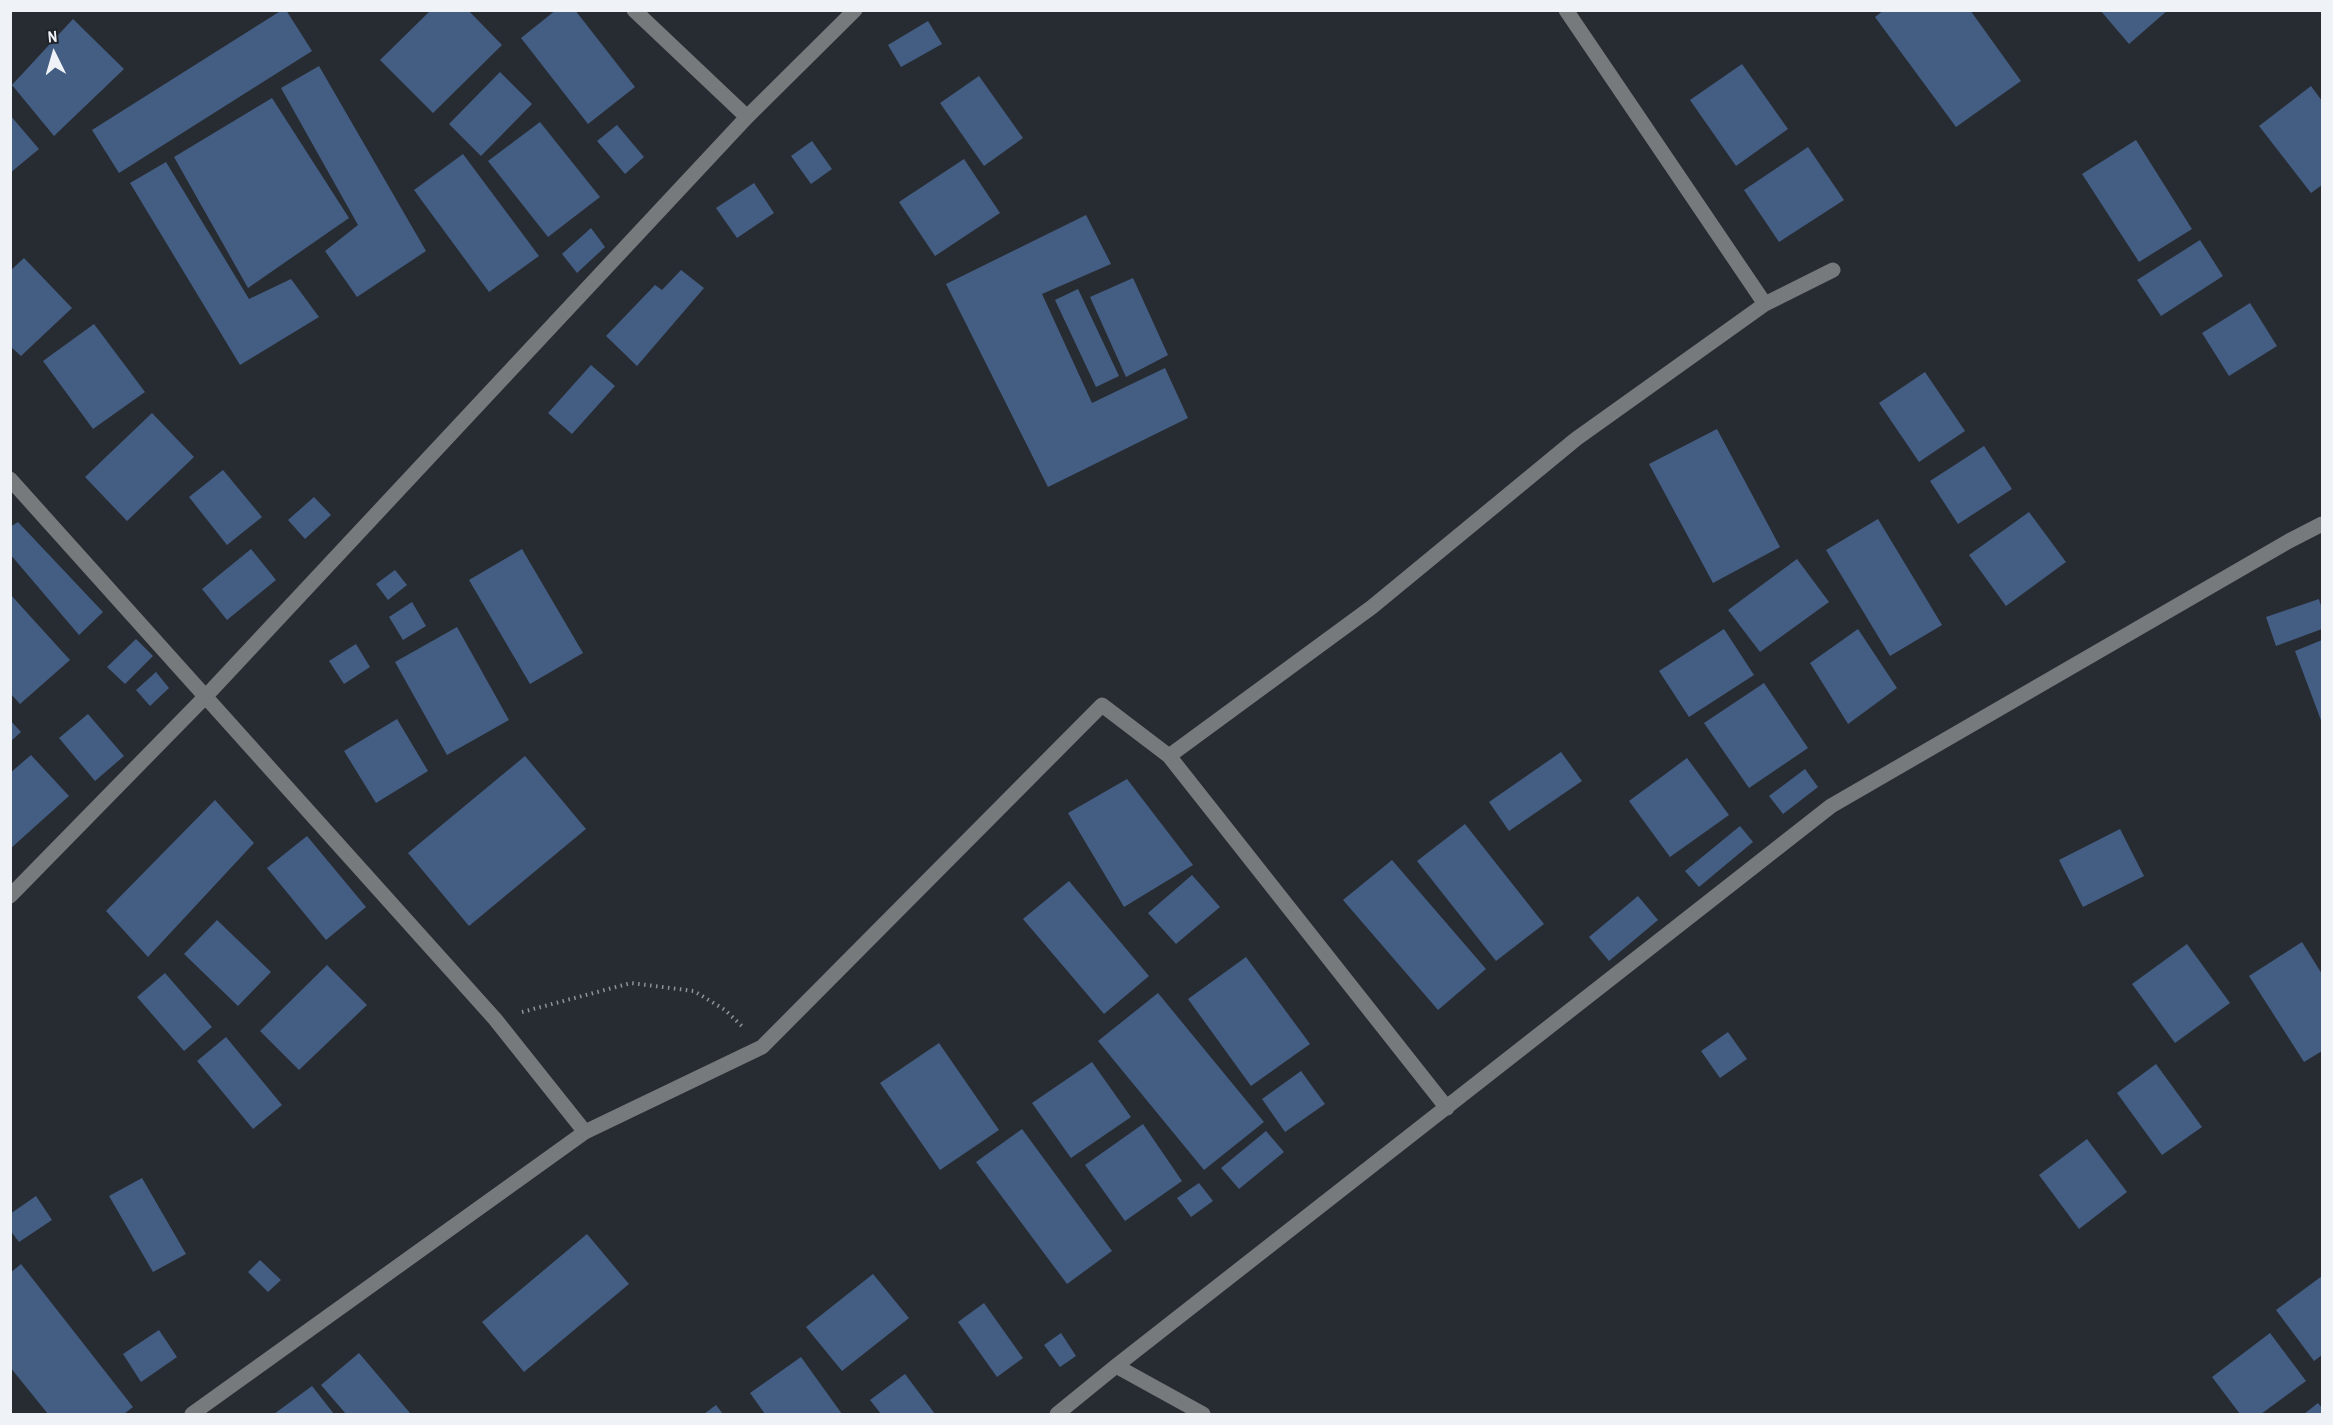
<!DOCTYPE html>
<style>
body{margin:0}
#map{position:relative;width:2333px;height:1425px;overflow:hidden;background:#272c33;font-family:"Archivo Narrow",sans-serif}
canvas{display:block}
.frame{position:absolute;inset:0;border:12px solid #eff2f7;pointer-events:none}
.north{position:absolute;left:24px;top:24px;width:60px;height:60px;-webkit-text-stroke:4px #1e2229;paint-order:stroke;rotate:355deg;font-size:16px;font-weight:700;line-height:24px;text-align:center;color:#eff2f7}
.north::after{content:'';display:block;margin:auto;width:21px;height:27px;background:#eff2f7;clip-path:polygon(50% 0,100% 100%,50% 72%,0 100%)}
</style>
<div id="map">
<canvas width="2333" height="1425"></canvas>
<div class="frame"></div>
<div class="north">N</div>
</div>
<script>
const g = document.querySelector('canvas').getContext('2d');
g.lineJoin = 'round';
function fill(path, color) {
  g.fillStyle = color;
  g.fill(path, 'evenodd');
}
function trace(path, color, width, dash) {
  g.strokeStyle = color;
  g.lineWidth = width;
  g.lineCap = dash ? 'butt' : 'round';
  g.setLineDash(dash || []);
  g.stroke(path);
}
const building = new Path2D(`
 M 282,10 L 286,10 L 312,51 L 119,173 L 92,130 Z
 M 431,10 L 468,10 L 502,45 L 433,113 L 380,60 Z
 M 556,10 L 575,10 L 635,87 L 588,124 L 521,38 Z
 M 1884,10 L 1970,10 L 2021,81 L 1956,127 L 1875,17 Z
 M 2100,10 L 2168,10 L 2129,44 Z
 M 73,19 L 124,69 L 54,136 L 12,85 Z
 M 928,21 L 942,44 L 901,67 L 888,45 Z
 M 1742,64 L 1788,129 L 1736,166 L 1690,100 Z
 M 319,66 L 426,251 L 357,297 L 325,251 L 358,225 L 281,88 Z
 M 500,72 L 532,104 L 481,156 L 449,124 Z
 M 979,76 L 1023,138 L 984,166 L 940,103 Z
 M 2311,86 L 2322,101 L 2322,185 L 2311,193 L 2259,126 Z
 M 272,98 L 349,218 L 248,288 L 174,157 Z
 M 10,115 L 39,149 L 10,173 Z
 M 540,122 L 600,197 L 548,237 L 488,161 Z
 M 617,125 L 644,157 L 625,174 L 597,141 Z
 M 2136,140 L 2192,229 L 2139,262 L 2082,174 Z
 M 812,141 L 832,169 L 811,184 L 791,156 Z
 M 1808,147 L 1844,200 L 1779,242 L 1744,190 Z
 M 463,154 L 539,256 L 489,292 L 414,190 Z
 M 964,159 L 1000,213 L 935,256 L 899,202 Z
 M 166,162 L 249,299 L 291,279 L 319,317 L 240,365 L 130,183 Z
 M 754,183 L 774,213 L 737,238 L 716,208 Z
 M 1086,215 L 1111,264 L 1042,294 L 1092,403 L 1165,368 L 1188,418 L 1048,487 L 946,284 Z
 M 591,228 L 605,247 L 577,273 L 562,254 Z
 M 2200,240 L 2223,276 L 2161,316 L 2137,280 Z
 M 24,258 L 72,308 L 21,356 L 10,346 L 10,271 Z
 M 681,270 L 704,288 L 637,366 L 606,336 L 655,285 L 662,290 Z
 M 1133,278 L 1168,355 L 1126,377 L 1090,297 Z
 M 1078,289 L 1119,376 L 1096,387 L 1055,300 Z
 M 2250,303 L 2277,346 L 2229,376 L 2202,333 Z
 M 94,324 L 145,392 L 93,429 L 43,361 Z
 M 591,365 L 615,386 L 572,434 L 548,413 Z
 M 1925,372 L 1965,431 L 1919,462 L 1879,403 Z
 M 152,413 L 194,457 L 127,521 L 85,477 Z
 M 1717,429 L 1780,547 L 1713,583 L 1649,464 Z
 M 1984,446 L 2012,489 L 1958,524 L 1930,481 Z
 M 223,470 L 262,517 L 227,545 L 189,497 Z
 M 314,497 L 331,515 L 305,539 L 288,520 Z
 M 2029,512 L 2066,562 L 2006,606 L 1969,555 Z
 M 1878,519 L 1942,625 L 1890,656 L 1826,550 Z
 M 18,522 L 103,612 L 79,635 L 10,554 L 10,527 Z
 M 251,549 L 276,580 L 227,620 L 202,589 Z
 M 522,549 L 583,653 L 530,684 L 469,580 Z
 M 1797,559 L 1829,602 L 1760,652 L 1728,610 Z
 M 395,570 L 407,585 L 388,600 L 376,584 Z
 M 10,594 L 70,660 L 20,704 L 10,693 Z
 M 2319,599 L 2322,609 L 2322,629 L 2276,646 L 2266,617 Z
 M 412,602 L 426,626 L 403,640 L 389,617 Z
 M 457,627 L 509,720 L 447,755 L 395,662 Z
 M 1724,629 L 1754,675 L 1689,717 L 1659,671 Z
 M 1858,629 L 1897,688 L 1848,724 L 1810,663 Z
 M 136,639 L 153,656 L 125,684 L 107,667 Z
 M 2322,640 L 2322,723 L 2295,651 Z
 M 356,644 L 370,667 L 344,684 L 329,661 Z
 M 156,672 L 169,688 L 150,706 L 136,690 Z
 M 1764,683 L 1808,748 L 1749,788 L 1704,723 Z
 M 88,714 L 124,756 L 95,781 L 59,738 Z
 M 397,719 L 428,771 L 376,803 L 344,751 Z
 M 10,720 L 21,732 L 10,742 Z
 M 1561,752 L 1582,781 L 1509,831 L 1489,802 Z
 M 31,755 L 69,796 L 10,849 L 10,773 Z
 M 525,756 L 586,829 L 469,926 L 408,853 Z
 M 1687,758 L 1729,815 L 1670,857 L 1629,801 Z
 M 1805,769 L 1818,787 L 1783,814 L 1769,796 Z
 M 1127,779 L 1193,865 L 1124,907 L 1068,813 Z
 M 215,800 L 254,843 L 148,957 L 106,911 Z
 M 1465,824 L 1544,924 L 1496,961 L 1417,861 Z
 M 1740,826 L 1753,842 L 1699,887 L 1685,871 Z
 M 2120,829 L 2144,876 L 2083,907 L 2059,860 Z
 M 307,836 L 366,907 L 326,940 L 267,868 Z
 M 1392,860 L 1486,969 L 1438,1010 L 1343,900 Z
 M 1192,875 L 1220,907 L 1176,944 L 1148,913 Z
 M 1069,881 L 1149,976 L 1104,1014 L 1023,919 Z
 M 1638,896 L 1658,920 L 1609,961 L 1589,937 Z
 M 217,920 L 271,972 L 238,1006 L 184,954 Z
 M 2302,942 L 2322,974 L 2322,1051 L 2304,1062 L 2249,976 Z
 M 2187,944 L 2230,1003 L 2175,1043 L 2132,984 Z
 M 1246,957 L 1310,1044 L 1251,1086 L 1188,999 Z
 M 327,965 L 367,1005 L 299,1070 L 260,1031 Z
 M 165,973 L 212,1027 L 184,1051 L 137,997 Z
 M 1158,993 L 1264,1122 L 1204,1170 L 1098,1041 Z
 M 1728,1032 L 1747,1059 L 1720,1078 L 1701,1051 Z
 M 226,1037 L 282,1105 L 253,1129 L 197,1061 Z
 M 939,1043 L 999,1130 L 940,1170 L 880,1083 Z
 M 1092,1062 L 1131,1117 L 1071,1158 L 1032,1103 Z
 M 2156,1064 L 2202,1127 L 2162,1155 L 2117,1093 Z
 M 1301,1071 L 1325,1104 L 1285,1132 L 1262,1099 Z
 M 1143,1124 L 1182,1181 L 1125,1221 L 1085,1165 Z
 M 1022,1129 L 1112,1251 L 1067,1284 L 976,1162 Z
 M 1266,1131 L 1284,1152 L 1239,1189 L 1221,1168 Z
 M 2087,1139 L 2127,1192 L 2079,1229 L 2039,1175 Z
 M 142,1178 L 186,1254 L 153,1272 L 109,1196 Z
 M 1199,1183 L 1213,1201 L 1191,1217 L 1177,1198 Z
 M 36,1196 L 52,1220 L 19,1242 L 10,1230 L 10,1214 Z
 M 587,1234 L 629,1284 L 524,1372 L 482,1322 Z
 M 260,1260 L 281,1280 L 268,1292 L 248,1272 Z
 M 21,1264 L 133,1407 L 124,1414 L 48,1414 L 10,1367 L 10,1273 Z
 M 873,1274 L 909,1318 L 842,1371 L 806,1327 Z
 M 2322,1276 L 2322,1355 L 2314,1361 L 2276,1310 Z
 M 984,1303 L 1023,1358 L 997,1377 L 958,1322 Z
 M 159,1330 L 177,1357 L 141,1382 L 123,1354 Z
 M 1061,1333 L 1076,1356 L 1060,1367 L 1044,1345 Z
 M 2270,1333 L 2306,1381 L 2261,1414 L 2240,1414 L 2212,1377 Z
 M 359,1353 L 410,1413 L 408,1414 L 346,1414 L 321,1385 Z
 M 801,1357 L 842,1414 L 765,1414 L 750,1393 Z
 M 905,1374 L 935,1414 L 881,1414 L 870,1400 Z
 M 312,1386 L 334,1414 L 274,1414 Z
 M 2318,1403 L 2322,1408 L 2322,1414 L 2304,1414 Z
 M 716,1405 L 723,1414 L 704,1414 Z`);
const path = new Path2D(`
 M 522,1012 L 631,983 L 694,991 L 725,1010 L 744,1028`);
const minor = new Path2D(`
 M 634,10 L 747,117
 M 1566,10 L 1765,304
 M 10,479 L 495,1019 L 585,1132
 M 1169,756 L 1372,607 L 1576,439 L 1765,304 L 1833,270
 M 10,896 L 207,695 L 747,117 L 855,10
 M 1116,1366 L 1203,1414
 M 192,1414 L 585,1132 L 762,1047 L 1102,705 L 1169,756 L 1447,1108
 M 1057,1414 L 1116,1366 L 1831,806 L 2289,541 L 2322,524`);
fill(building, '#445d82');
trace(path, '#8f9399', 4, [1.5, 4.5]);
trace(minor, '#777a7d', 15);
</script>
